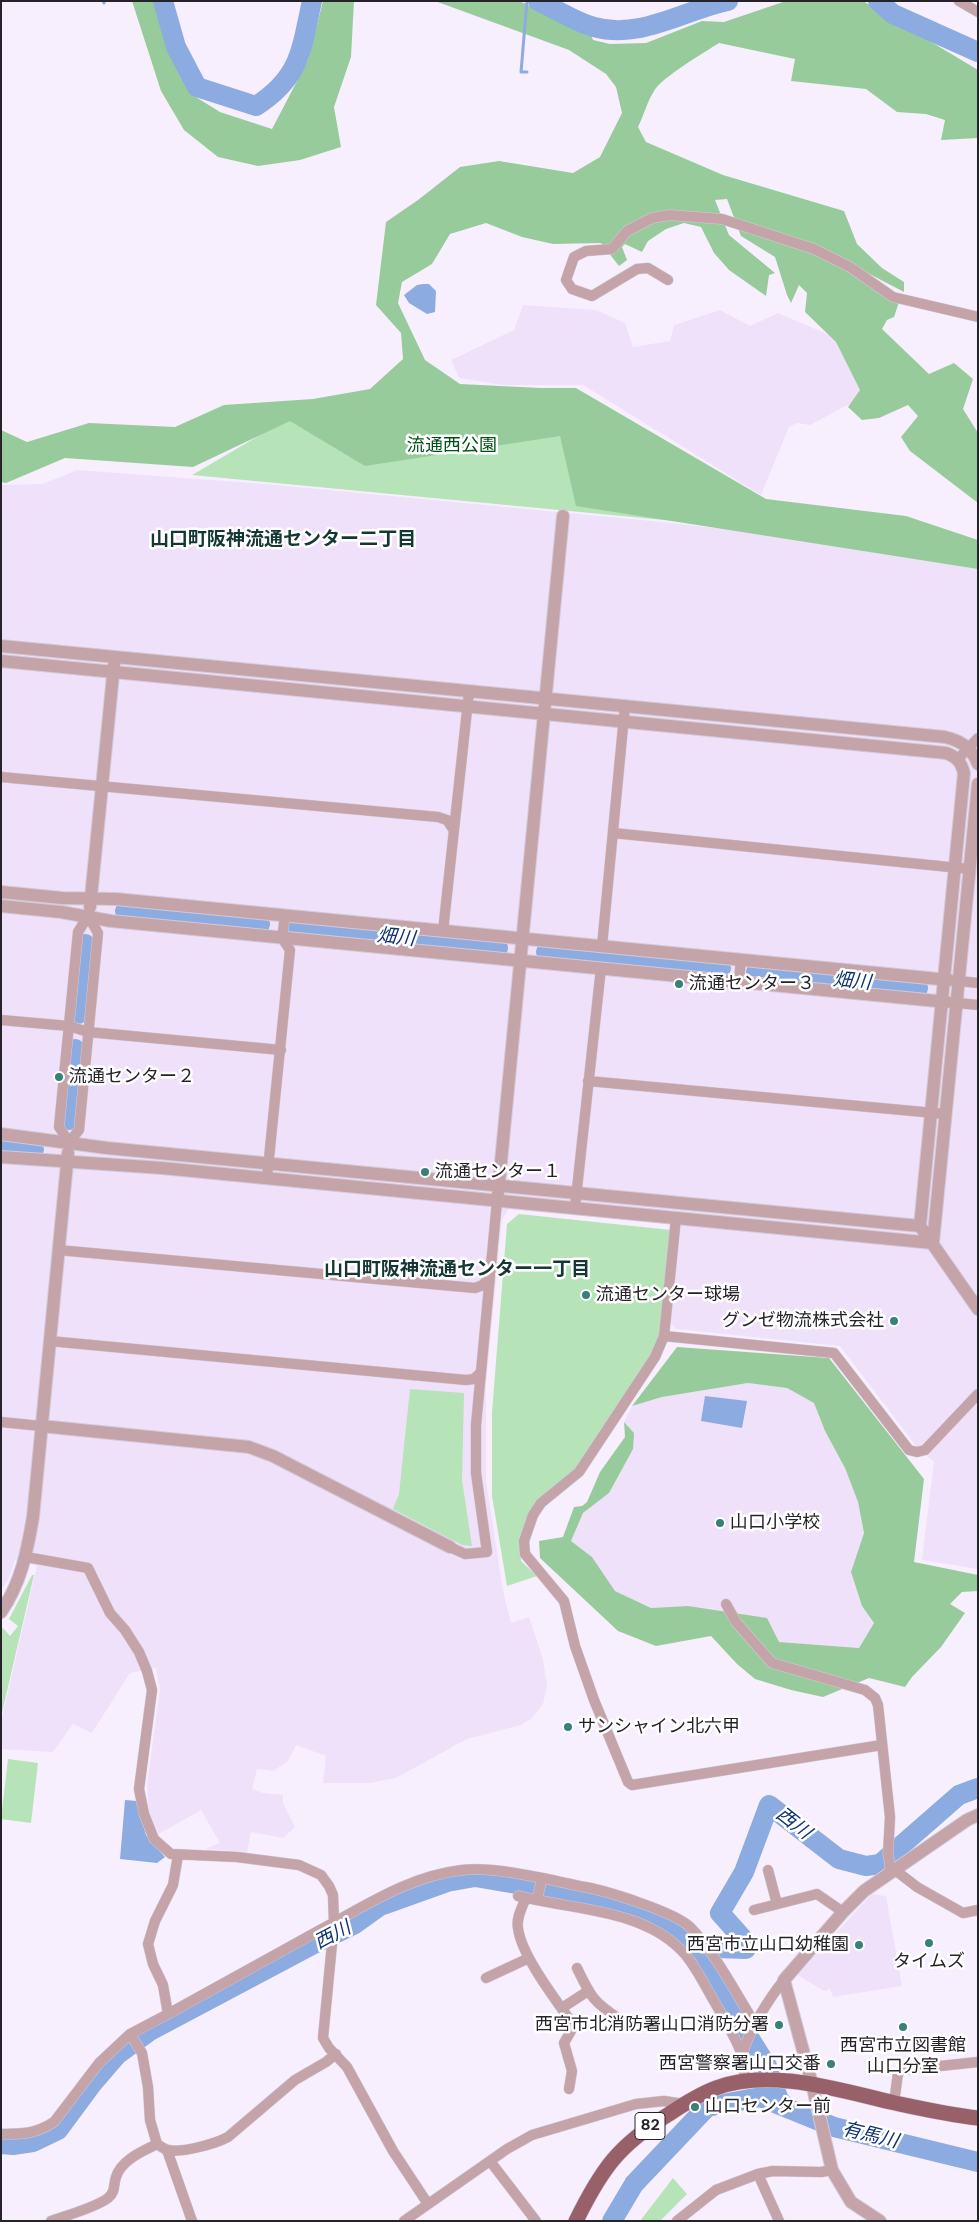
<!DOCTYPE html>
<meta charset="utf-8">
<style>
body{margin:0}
#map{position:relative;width:979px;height:2222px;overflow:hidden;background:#f8effe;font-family:"DM Sans",sans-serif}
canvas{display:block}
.frame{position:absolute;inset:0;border:2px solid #262229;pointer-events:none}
</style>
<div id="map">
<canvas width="979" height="2222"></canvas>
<div class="frame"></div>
</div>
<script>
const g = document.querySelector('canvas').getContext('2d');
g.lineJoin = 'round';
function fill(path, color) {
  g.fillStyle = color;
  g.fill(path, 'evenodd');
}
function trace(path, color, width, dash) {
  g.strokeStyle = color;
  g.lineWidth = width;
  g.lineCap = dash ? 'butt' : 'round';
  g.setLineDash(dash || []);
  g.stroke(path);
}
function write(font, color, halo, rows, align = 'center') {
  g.font = font + ' "DM Sans","Noto Sans JP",sans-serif';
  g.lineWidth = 5;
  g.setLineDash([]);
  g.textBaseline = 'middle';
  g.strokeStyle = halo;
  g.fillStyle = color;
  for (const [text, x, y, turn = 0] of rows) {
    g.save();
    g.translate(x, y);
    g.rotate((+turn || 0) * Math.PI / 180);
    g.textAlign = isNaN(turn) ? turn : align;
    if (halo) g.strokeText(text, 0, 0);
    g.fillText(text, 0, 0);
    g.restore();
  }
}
const built = new Path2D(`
 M 523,305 L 596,310 L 625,323 L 633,347 L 670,341 L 674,325 L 720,310 L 750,326 L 778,313 L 841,340 L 868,394 L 810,425 L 797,423 L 789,427 L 761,495 L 583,385 L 503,385 L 459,378 L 451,360 L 514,330 Z
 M 77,470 L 266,484 L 652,521 L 867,545 L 978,567 L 978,1569 L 922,1560 L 934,1462 L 916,1446 L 840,1346 L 676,1329 L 669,1322 L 681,1225 L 509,1209 L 502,1219 L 486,1385 L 486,1480 L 503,1591 L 511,1623 L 529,1617 L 543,1659 L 547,1686 L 543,1704 L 531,1719 L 521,1725 L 467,1739 L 396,1778 L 369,1783 L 323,1783 L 326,1756 L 296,1745 L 288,1761 L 273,1771 L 257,1769 L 252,1789 L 263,1793 L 283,1795 L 283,1803 L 295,1827 L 283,1838 L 251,1832 L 247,1852 L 205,1849 L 220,1843 L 201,1810 L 159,1834 L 149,1815 L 147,1785 L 160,1689 L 156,1668 L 130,1673 L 92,1733 L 73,1724 L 53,1752 L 1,1749 L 1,1722 L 37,1566 L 15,1560 L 8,1580 L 1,1590 L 1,485 L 43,484 Z
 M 748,1383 L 787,1388 L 814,1403 L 825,1431 L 845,1468 L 858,1502 L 864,1533 L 851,1572 L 862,1606 L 874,1623 L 859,1648 L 778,1642 L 688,1606 L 651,1608 L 615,1591 L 592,1557 L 571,1541 L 583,1513 L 609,1493 L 634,1433 L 624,1422 L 632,1406 L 662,1397 Z
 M 872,1894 L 886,1896 L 902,1986 L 833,1997 L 830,1989 L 824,1991 L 797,1975 Z`);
const green = new Path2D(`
 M 308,407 L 586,407 L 769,530 L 192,475 Z
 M 519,1214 L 671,1230 L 659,1338 L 650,1358 L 574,1472 L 538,1501 L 519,1538 L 521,1561 L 537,1576 L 507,1586 L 492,1496 L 492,1412 L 507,1224 Z
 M 410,1389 L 464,1393 L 462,1480 L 472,1546 L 462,1545 L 393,1509 L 399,1494 Z
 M 32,1575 L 34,1575 L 1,1717 L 1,1630 L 3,1628 L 10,1636 L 18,1626 L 9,1619 Z
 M 8,1759 L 38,1763 L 31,1823 L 1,1819 Z
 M 673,2178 L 687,2194 L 660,2221 L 640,2221 Z`);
const forest = new Path2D(`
 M 132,1 L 158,1 L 175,56 L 191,94 L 220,112 L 272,129 L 308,60 L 323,1 L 354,1 L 351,57 L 334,107 L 341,147 L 300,160 L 258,166 L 218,157 L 184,130 L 161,91 Z
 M 435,1 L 519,1 L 590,32 L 593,40 L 610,44 L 646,43 L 702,21 L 724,22 L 786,1 L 863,1 L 978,70 L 978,138 L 941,140 L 945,120 L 926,114 L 897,112 L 866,89 L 791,81 L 795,59 L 719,43 C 705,52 661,78 654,91 C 647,102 644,115 638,127 L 646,142 L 723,175 L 844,211 L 857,244 L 882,268 L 904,282 L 904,292 L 860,269 L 899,302 L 894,317 L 887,320 L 882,329 L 929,374 L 954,363 L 973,379 L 963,409 L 978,433 L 978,503 L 910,451 L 901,437 L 918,416 L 908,405 L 879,418 L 862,420 L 848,407 L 860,390 L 836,342 L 805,312 L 807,293 L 799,285 L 791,303 L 787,295 L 775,257 L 741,236 L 727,199 L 715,200 L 729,235 L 775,273 L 769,275 L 766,296 L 729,270 L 714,253 L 701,227 L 684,223 L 666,229 L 648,241 L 642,252 L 625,244 L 622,247 L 627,260 L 619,266 L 601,243 L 553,244 L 522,237 L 486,223 L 450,234 L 432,264 L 402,282 L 398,303 L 425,360 L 460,384 L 540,388 L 576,388 L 766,499 L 906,516 L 978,540 L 978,569 L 576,506 L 560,436 L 365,466 L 290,421 L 193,467 L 65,458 L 6,483 L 1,482 L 1,430 L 27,442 L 89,423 L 175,427 L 224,405 L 313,399 L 370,389 L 403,359 L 401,333 L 376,305 L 386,222 L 418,200 L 460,167 L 499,161 L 573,173 L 600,157 L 622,113 L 616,87 L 606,74 L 569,50 Z
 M 677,1347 L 829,1358 L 924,1479 L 914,1562 L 978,1575 L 978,1591 L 962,1592 L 950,1604 L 965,1613 L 941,1647 L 912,1677 L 905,1687 L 869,1678 L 823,1697 L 791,1690 L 755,1679 L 737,1664 L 711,1636 L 656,1646 L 618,1631 L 540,1558 L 539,1541 L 563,1537 L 574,1507 L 582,1506 L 587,1502 L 600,1472 L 625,1437 L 624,1422 L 634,1433 L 633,1449 L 609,1493 L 583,1513 L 571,1541 L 592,1557 L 615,1591 L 651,1608 L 688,1606 L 767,1618 L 779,1642 L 859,1648 L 874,1623 L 862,1606 L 851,1572 L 864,1533 L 858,1502 L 845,1468 L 825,1431 L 814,1403 L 787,1388 L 748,1383 L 662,1397 L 632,1406 Z`);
const water = new Path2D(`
 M 423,284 L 429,284 L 436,291 L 435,312 L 427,314 L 409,303 L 404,295 L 417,285 Z
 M 705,1396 L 747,1401 L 742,1428 L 701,1421 Z
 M 125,1800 L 137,1801 L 146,1835 L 165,1857 L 157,1863 L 120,1859 Z`);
const stream = new Path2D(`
 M 103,1 L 104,3
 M 527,72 L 521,72 L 527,1`);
const river = new Path2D(`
 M 163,1 L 176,47 L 197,87 L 256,106 C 301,77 301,50 312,1
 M 538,1 C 556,9 575,22 594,27 C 641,40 684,10 728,1
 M 878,1 L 893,14 L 978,52
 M 125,911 L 260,924
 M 295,928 L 498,948
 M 546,952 L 721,968
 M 756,972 L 918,988
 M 78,1014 L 85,944
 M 69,1120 L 75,1049
 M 1,1146 L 34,1149
 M 717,1948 L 746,1949 L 745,1941 L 720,1913 L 744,1872 L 769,1805 L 839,1859 L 866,1866 L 880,1864 L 959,1795 L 978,1788
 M 1,2144 L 13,2145 L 33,2142 L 58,2130 L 92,2084 L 117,2055 L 150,2031 L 314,1944 L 355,1924 L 380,1906 L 447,1882 L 475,1877 L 516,1884 L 618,1905 L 657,1919 L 682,1935 L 700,1959 L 767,2066 L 779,2100 L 785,2106
 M 612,2221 L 634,2184 L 707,2107 L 760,2097 L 834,2127 L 978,2162`);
const minor = new Path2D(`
 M 959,1 L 978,12
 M 668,280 L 648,268 L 637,269 L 592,296 L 572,289 L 566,280 L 574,257 L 586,251 L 612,249 L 627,231 L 652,218 L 669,215 L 722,219 L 814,249 L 850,267 L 893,297 L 978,317
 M 958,759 L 978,738
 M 1,777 L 438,817 L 447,820 L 453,829
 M 613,833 L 969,869
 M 88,916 L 98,933 L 79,1130 L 69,1142 L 59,1127 L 78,932 Z
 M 443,931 L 469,692
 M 602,946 L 625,706
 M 739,981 L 741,959
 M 959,981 L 978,983
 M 957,1003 L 978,1005
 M 1,1020 L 69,1026 L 88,1032 L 281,1050
 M 588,1081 L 945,1114
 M 267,1178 L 290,950 L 282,938 L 285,916
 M 575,1207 L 601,968
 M 676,1218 L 664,1336 L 655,1357 L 579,1472 L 541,1503 L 533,1515 L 524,1541 L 525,1554 L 564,1601 L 575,1646 L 594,1700 L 628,1782 L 632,1785 L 882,1745
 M 58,1250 L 475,1288 L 483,1285 L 489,1277
 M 664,1336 L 834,1353 L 909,1450 L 917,1452 L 925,1450 L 978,1394
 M 49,1341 L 466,1380 L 474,1379 L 480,1373
 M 1,1422 L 41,1426
 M 450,1547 L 465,1554 L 487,1552 L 476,1473 L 476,1425 L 497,1201
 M 26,1557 L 88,1568 L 110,1613 L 125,1630 L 139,1652 L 147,1671 L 152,1690 L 139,1789 L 144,1814 L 154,1839 L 171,1854 L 237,1857 L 299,1865 L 321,1875 L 329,1886 L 333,1895 L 334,1923 L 323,2038 L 329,2048 L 347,2067 L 393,2151 L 428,2204
 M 726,1604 L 736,1622 L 772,1663 L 865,1690 L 875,1698 L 878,1705 L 890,1817 L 888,1854 L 891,1872
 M 768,1870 L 777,1904
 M 895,1870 L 917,1887 L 963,1913 L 978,1910
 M 518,1896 L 537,1900 L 542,1878
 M 526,1898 C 522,1907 516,1918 518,1928 C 521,1955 556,2000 572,2023 L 572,2029 L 564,2043 L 572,2071 L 569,2089
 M 537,1900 C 585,1910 644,1913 680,1949 C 693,1961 701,1979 710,1994 C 721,2014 734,2033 742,2055
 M 754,1910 L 817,1894 L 843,1912
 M 577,1968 C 591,1997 593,2002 621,2020
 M 486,1978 L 529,1958
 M 562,2008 L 588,1991
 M 168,2014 C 218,1986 269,1958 320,1930 C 365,1906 409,1876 462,1870 C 496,1866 550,1880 585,1887 C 607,1891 675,1912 690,1927 C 714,1951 737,1995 755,2024
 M 130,2034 L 142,2053 L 148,2087 L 150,2120 L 157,2144 C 160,2146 164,2149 168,2150 C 182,2153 215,2144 228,2137 L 295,2080 L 326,2062 L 336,2054
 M 747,2081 C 744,2074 741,2062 743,2054 C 747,2033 770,1997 784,1980
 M 894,2103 L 898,2073 L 902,2070 L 978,2062
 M 2,2134 C 23,2134 35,2134 54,2122 L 99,2063 L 130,2034 L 168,2014 L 163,1985 L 153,1964 L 148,1944 L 155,1921 L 173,1885 L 178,1855
 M 167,2150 L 192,2221
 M 490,2161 L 536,2221
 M 758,2174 L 779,2221
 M 51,2221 C 65,2216 97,2207 108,2198 C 116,2191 113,2186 116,2177 C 121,2160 143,2151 157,2144
 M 404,2221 L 507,2149 L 532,2135 L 636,2104 L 664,2101 L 684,2104
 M 677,2221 L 716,2190 L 758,2174 L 773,2171 L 821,2172 L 832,2170`);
const tertiary = new Path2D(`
 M 1,646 L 945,737 C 961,741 972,748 978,764
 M 1,661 L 946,753 C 957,757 961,762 964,773 L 920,1226 L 978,1309
 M 1,892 L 62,898 L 116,899 L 949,980
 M 1,906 L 61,912 L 111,921 L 947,1002
 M 90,907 L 114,665
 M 1,1134 L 107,1148 L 920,1226
 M 1,1157 L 162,1168 L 933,1243 L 978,784
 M 498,1193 L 563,516
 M 41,1426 L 249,1447 L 273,1456 L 450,1547
 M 1,1612 C 21,1583 27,1552 33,1517 L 68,1153
 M 880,2221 L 851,2202 L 832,2170 L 812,2084 L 784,1980 L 843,1912 L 864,1891 L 967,1820 L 978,1815`);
const primary = new Path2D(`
 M 576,2221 C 602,2168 619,2145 669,2114 C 684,2104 700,2094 716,2088 C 770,2067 842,2091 895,2103 C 923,2109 950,2115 978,2118`);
const markers = [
 [679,984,5,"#38807a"],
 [59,1077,5,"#38807a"],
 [425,1172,5,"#38807a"],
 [586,1295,5,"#38807a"],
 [894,1321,5,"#38807a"],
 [720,1523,5,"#38807a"],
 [568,1727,5,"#38807a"],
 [929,1943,5,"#38807a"],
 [859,1945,5,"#38807a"],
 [779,2025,5,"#38807a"],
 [903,2027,5,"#38807a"],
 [831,2064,5,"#38807a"],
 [695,2107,5,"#38807a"]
];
const shields = [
 [650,2126,30]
];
const shieldNames = [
 ["82",650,2126]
];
const parkNames = [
 ["流通西公園",452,446]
];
const poiNames = [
 ["流通センター３",689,984],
 ["流通センター２",69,1077],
 ["流通センター１",435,1172],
 ["流通センター球場",596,1295],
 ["グンゼ物流株式会社",884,1321,"right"],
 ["山口小学校",730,1523],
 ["サンシャイン北六甲",578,1727],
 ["西宮市立山口幼稚園",849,1945,"right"],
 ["タイムズ",929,1962,"center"],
 ["西宮市北消防署山口消防分署",769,2025,"right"],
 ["西宮市立図書館",903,2046,"center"],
 ["山口分室",903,2067,"center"],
 ["西宮警察署山口交番",821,2064,"right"],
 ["山口センター前",705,2107]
];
const neighbourhoodNames = [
 ["山口町阪神流通センター二丁目",283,540],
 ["山口町阪神流通センター一丁目",457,1270]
];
const waterNames = [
 ["畑川",396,938,6],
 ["畑川",852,982,5],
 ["西川",793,1824,38],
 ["西川",333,1936,-28],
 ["有馬川",870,2136,14]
];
fill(built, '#f0e1fa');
fill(green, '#b6e3b8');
fill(forest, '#98cb9b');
fill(water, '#8cabe0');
trace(stream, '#8cabe0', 3);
trace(river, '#8cabe0', 20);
trace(minor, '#d2cad8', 11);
trace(tertiary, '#d2cad8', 14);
trace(primary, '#d2cad8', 16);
trace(minor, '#c4a4a8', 10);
trace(tertiary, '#c4a4a8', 12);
trace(primary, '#98616a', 15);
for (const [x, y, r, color] of markers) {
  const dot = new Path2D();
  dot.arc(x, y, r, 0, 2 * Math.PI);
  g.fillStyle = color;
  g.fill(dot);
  trace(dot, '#fff', 2);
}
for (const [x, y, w] of shields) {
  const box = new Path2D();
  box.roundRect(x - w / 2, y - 13.5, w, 27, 4);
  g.fillStyle = '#fff';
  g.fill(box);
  trace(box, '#262229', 1);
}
write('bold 16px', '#262229', null, shieldNames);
write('18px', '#005116', '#fff', parkNames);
write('18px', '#262229', '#fff', poiNames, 'left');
write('bold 19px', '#153734', '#fff', neighbourhoodNames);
write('italic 19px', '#0f3270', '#fff', waterNames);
</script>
